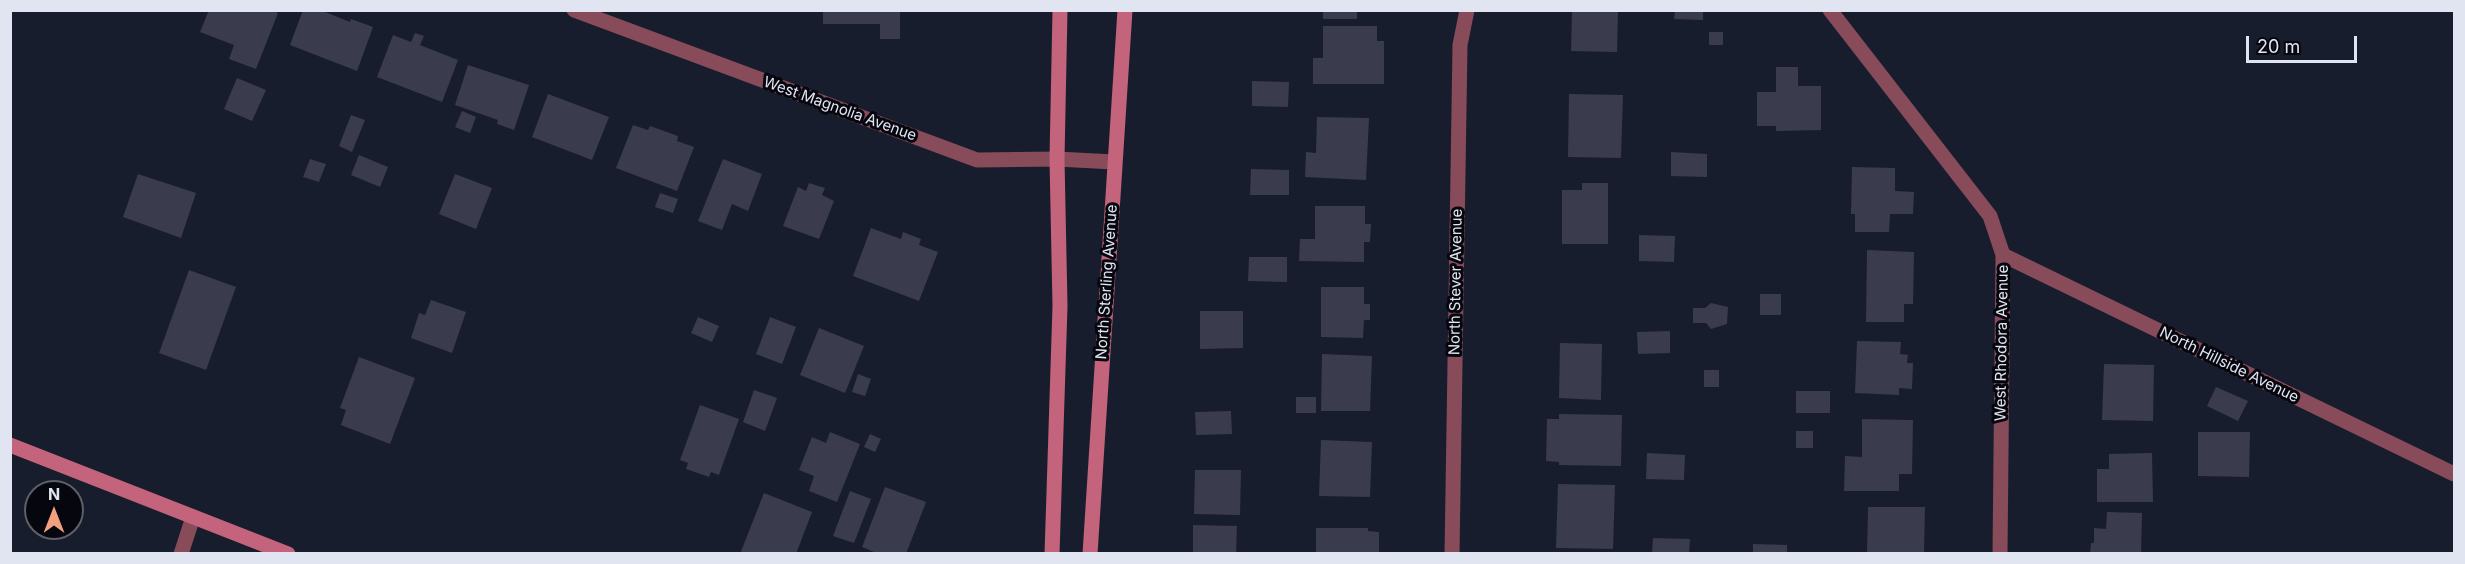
<!DOCTYPE html>
<style>
body{margin:0}
#map{position:relative;width:2465px;height:564px;overflow:hidden;background:#181d2d;font-family:Inter,sans-serif}
canvas{display:block}
.frame{position:absolute;inset:0;border:12px solid #e1e5f1;pointer-events:none}
.north{position:absolute;left:24px;top:480px;width:60px;height:60px;box-sizing:border-box;background:#06070e;border:2px solid #5e6069;border-radius:50%;rotate:0deg;font-size:16px;font-weight:700;line-height:24px;text-align:center;color:#e1e5f1}
.north::after{content:'';display:block;margin:auto;width:21px;height:27px;background:#f3a081;clip-path:polygon(50% 0,100% 100%,50% 72%,0 100%)}
.scale{position:absolute;left:2246px;top:36px;width:111px;height:27px;box-sizing:border-box;border:3px solid #e1e5f1;border-top:0;padding-left:8px;font-size:18px;line-height:21px;white-space:nowrap;color:#e1e5f1;-webkit-text-stroke:4px #06070e;paint-order:stroke}
</style>
<div id="map">
<canvas width="2465" height="564"></canvas>
<div class="frame"></div>
<div class="north">N</div>
<div class="scale">20 m</div>
</div>
<script>
const g = document.querySelector('canvas').getContext('2d');
g.lineJoin = 'round';
function fill(path, color) {
  g.fillStyle = color;
  g.fill(path, 'evenodd');
}
function trace(path, color, width, dash) {
  g.strokeStyle = color;
  g.lineWidth = width;
  g.lineCap = dash ? 'butt' : 'round';
  g.setLineDash(dash || []);
  g.stroke(path);
}
function write(font, color, halo, rows, align = 'center') {
  g.font = font + ' Inter,sans-serif';
  g.lineWidth = 6;
  g.setLineDash([]);
  g.textBaseline = 'middle';
  g.strokeStyle = halo;
  g.fillStyle = color;
  for (const [text, x, y, turn = 0] of rows) {
    g.save();
    g.translate(x, y);
    g.rotate((+turn || 0) * Math.PI / 180);
    g.textAlign = isNaN(turn) ? turn : align;
    if (halo) g.strokeText(text, 0, 0);
    g.fillText(text, 0, 0);
    g.restore();
  }
}
const building = new Path2D(`
 M 209,10 L 271,10 L 278,13 L 256,69 L 229,59 L 234,45 L 200,32 Z
 M 303,10 L 320,10 L 350,22 L 351,19 L 373,27 L 357,71 L 290,45 Z
 M 823,10 L 900,10 L 900,39 L 880,39 L 880,24 L 823,24 Z
 M 1323,10 L 1357,10 L 1357,19 L 1323,19 Z
 M 1572,10 L 1618,10 L 1617,52 L 1571,51 Z
 M 1675,10 L 1703,10 L 1703,20 L 1674,19 Z
 M 1323,26 L 1377,26 L 1377,41 L 1384,41 L 1384,84 L 1313,84 L 1313,58 L 1323,58 Z
 M 1709,32 L 1723,32 L 1723,45 L 1709,45 Z
 M 415,33 L 424,36 L 420,45 L 458,60 L 442,102 L 377,77 L 393,35 L 411,42 Z
 M 468,65 L 529,85 L 514,130 L 497,124 L 498,120 L 455,105 Z
 M 1776,67 L 1798,67 L 1798,86 L 1821,86 L 1821,130 L 1776,131 L 1776,126 L 1757,126 L 1757,92 L 1776,92 Z
 M 237,78 L 266,90 L 252,121 L 224,109 Z
 M 1252,81 L 1289,82 L 1288,107 L 1252,106 Z
 M 548,94 L 609,117 L 592,160 L 532,137 Z
 M 1569,94 L 1623,95 L 1621,158 L 1568,157 Z
 M 462,111 L 476,117 L 470,133 L 455,127 Z
 M 351,115 L 365,120 L 352,152 L 339,146 Z
 M 1317,117 L 1369,118 L 1366,180 L 1305,177 L 1306,152 L 1316,153 Z
 M 633,125 L 648,130 L 650,126 L 678,136 L 677,141 L 694,147 L 677,191 L 616,168 Z
 M 1671,152 L 1707,154 L 1707,177 L 1671,176 Z
 M 359,155 L 388,167 L 380,187 L 351,175 Z
 M 310,159 L 326,164 L 319,182 L 303,177 Z
 M 723,159 L 762,174 L 748,211 L 732,204 L 722,230 L 698,221 Z
 M 1852,167 L 1895,168 L 1895,191 L 1914,192 L 1913,214 L 1890,214 L 1889,232 L 1855,232 L 1855,214 L 1851,214 Z
 M 1251,169 L 1289,170 L 1289,195 L 1250,195 Z
 M 138,174 L 196,193 L 181,238 L 123,217 Z
 M 455,174 L 492,188 L 476,229 L 439,214 Z
 M 809,183 L 825,188 L 822,195 L 834,201 L 819,239 L 783,226 L 798,187 L 806,191 Z
 M 1582,183 L 1608,183 L 1608,244 L 1562,244 L 1562,190 L 1582,190 Z
 M 660,193 L 678,199 L 673,213 L 655,207 Z
 M 1315,206 L 1365,206 L 1365,224 L 1371,224 L 1370,242 L 1364,242 L 1364,262 L 1299,261 L 1300,239 L 1315,239 Z
 M 871,228 L 901,239 L 903,232 L 921,239 L 919,245 L 938,252 L 919,301 L 853,276 Z
 M 1639,235 L 1675,236 L 1674,262 L 1639,261 Z
 M 1867,250 L 1914,252 L 1913,304 L 1904,304 L 1904,322 L 1866,322 Z
 M 1249,257 L 1287,257 L 1287,282 L 1248,281 Z
 M 189,270 L 236,287 L 206,370 L 159,353 Z
 M 1321,287 L 1364,287 L 1364,304 L 1370,304 L 1370,320 L 1364,320 L 1363,338 L 1321,337 Z
 M 1760,294 L 1781,294 L 1781,315 L 1760,315 Z
 M 431,300 L 466,312 L 452,353 L 411,338 L 419,313 L 425,315 Z
 M 1711,303 L 1728,307 L 1727,324 L 1711,329 L 1706,323 L 1693,323 L 1693,308 L 1705,308 Z
 M 1200,311 L 1243,311 L 1243,348 L 1200,349 Z
 M 698,317 L 719,326 L 712,342 L 691,333 Z
 M 770,317 L 796,327 L 782,364 L 756,354 Z
 M 819,328 L 864,346 L 845,393 L 800,375 Z
 M 1670,331 L 1670,353 L 1638,354 L 1637,332 Z
 M 1857,341 L 1901,342 L 1900,354 L 1908,355 L 1907,363 L 1913,363 L 1912,389 L 1899,388 L 1899,395 L 1855,393 Z
 M 1560,343 L 1602,344 L 1601,400 L 1559,398 Z
 M 1322,354 L 1372,356 L 1370,411 L 1321,411 Z
 M 359,357 L 415,378 L 390,444 L 341,425 L 346,410 L 340,408 Z
 M 2104,364 L 2154,365 L 2153,421 L 2102,420 Z
 M 1704,370 L 1719,370 L 1719,387 L 1704,387 Z
 M 858,374 L 871,379 L 865,396 L 852,392 Z
 M 2216,387 L 2248,401 L 2238,421 L 2207,406 Z
 M 754,390 L 777,398 L 765,431 L 743,422 Z
 M 1796,391 L 1830,391 L 1830,413 L 1796,413 Z
 M 1296,397 L 1316,397 L 1316,413 L 1296,413 Z
 M 700,405 L 739,419 L 719,475 L 711,472 L 709,477 L 686,469 L 688,463 L 680,460 Z
 M 1231,411 L 1232,434 L 1196,435 L 1195,412 Z
 M 1559,414 L 1622,415 L 1621,466 L 1559,465 L 1559,462 L 1546,461 L 1547,419 L 1559,419 Z
 M 1862,419 L 1913,420 L 1912,474 L 1899,474 L 1899,491 L 1844,491 L 1845,456 L 1862,457 Z
 M 1796,431 L 1813,431 L 1813,448 L 1796,448 Z
 M 830,432 L 860,444 L 837,502 L 809,491 L 814,476 L 799,470 L 812,437 L 826,443 Z
 M 2198,432 L 2250,432 L 2249,477 L 2198,476 Z
 M 870,434 L 881,439 L 875,452 L 864,447 Z
 M 1321,440 L 1372,442 L 1370,497 L 1319,496 Z
 M 1647,453 L 1685,455 L 1684,480 L 1646,479 Z
 M 2152,453 L 2153,502 L 2097,502 L 2097,469 L 2109,469 L 2109,454 Z
 M 1195,470 L 1241,470 L 1240,515 L 1194,514 Z
 M 1558,484 L 1615,485 L 1613,549 L 1556,548 Z
 M 885,487 L 926,502 L 906,554 L 879,554 L 862,547 Z
 M 850,491 L 871,499 L 854,543 L 833,536 Z
 M 764,493 L 812,512 L 796,554 L 740,554 Z
 M 1868,507 L 1925,507 L 1924,554 L 1867,554 Z
 M 2107,512 L 2142,513 L 2141,554 L 2090,554 L 2091,543 L 2094,543 L 2094,528 L 2106,529 Z
 M 1193,525 L 1237,526 L 1236,554 L 1193,554 Z
 M 1316,528 L 1368,528 L 1368,531 L 1379,532 L 1379,554 L 1316,554 Z
 M 1653,538 L 1690,539 L 1689,554 L 1652,554 Z
 M 1753,544 L 1787,545 L 1787,554 L 1753,554 Z`);
const lane = new Path2D(`
 M 181,554 L 193,517`);
const street = new Path2D(`
 M 574,10 L 977,160 L 1057,159 L 1114,162
 M 1830,10 L 1990,216 L 2003,255 L 2000,554
 M 2003,255 L 2454,474
 M 1452,554 L 1460,45 L 1467,10`);
const secondary = new Path2D(`
 M 10,445 L 288,554
 M 1052,554 L 1060,306 L 1057,159 L 1060,10
 M 1090,554 L 1125,10`);
const streetNames = [
 ["West Magnolia Avenue",840,109,20],
 ["North Sterling Avenue",1107,282,-86],
 ["North Stever Avenue",1456,282,-89],
 ["West Rhodora Avenue",2002,343,-89],
 ["North Hillside Avenue",2229,365,26]
];
fill(building, '#3b3b4e');
trace(lane, '#874b5a', 15);
trace(street, '#874b5a', 15);
trace(secondary, '#c4637c', 15);
write('15px', '#e1e5f1', '#06070e', streetNames);
</script>
